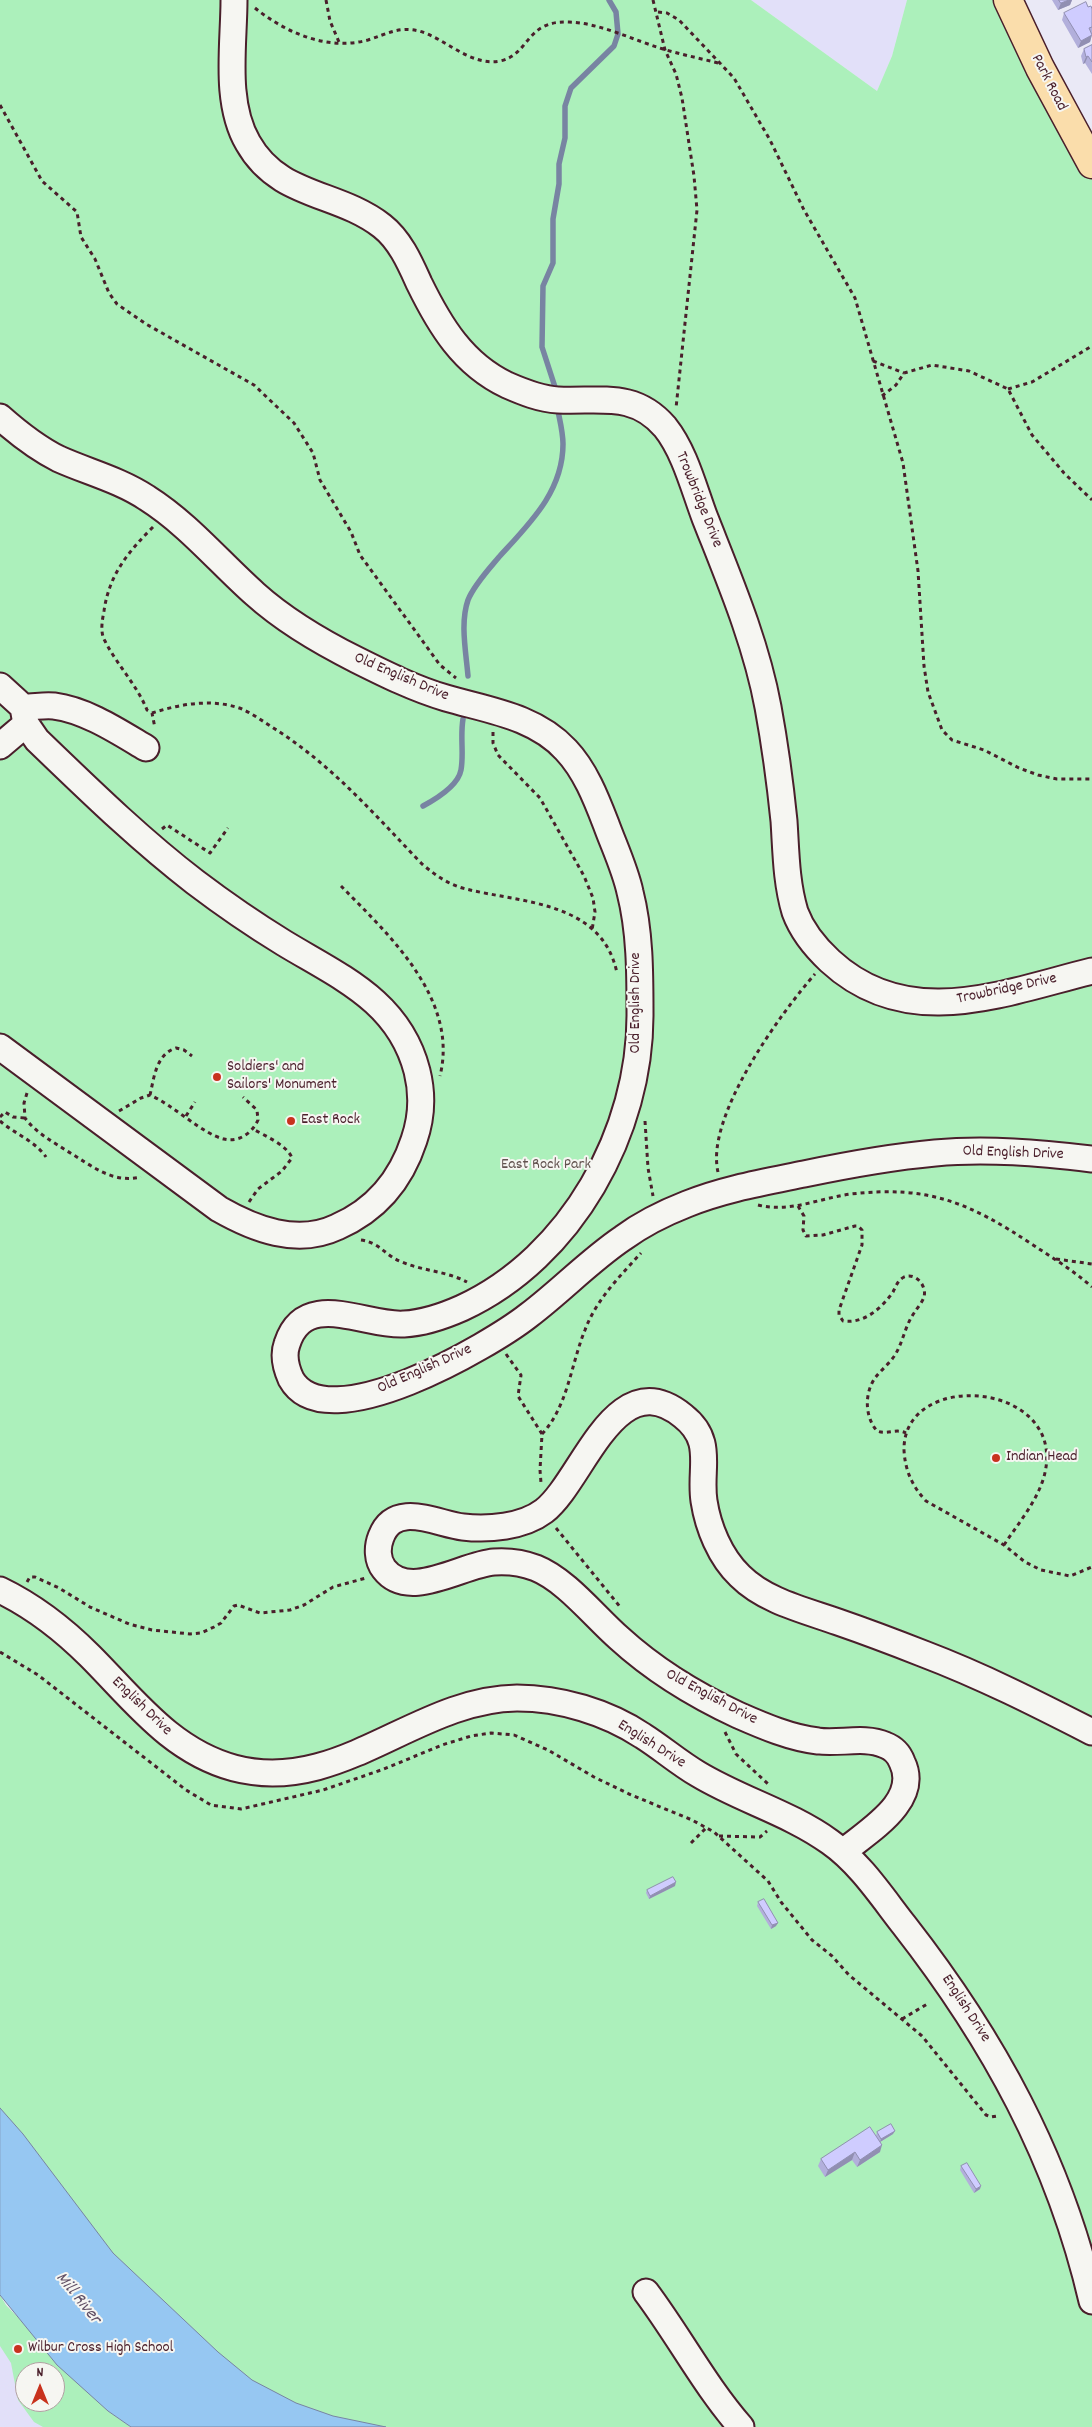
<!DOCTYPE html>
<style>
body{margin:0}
#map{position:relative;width:1092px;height:2427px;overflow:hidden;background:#eae9f6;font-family:Dekko,sans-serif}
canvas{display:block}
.north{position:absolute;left:15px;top:2362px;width:50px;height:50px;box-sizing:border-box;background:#f6f6f2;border:1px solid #b1a0a2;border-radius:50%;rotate:0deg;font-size:14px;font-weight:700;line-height:20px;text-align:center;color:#4a1f2b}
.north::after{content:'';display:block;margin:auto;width:18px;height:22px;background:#c8321e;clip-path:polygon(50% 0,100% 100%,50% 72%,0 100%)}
</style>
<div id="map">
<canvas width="1092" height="2427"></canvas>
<div class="north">N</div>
</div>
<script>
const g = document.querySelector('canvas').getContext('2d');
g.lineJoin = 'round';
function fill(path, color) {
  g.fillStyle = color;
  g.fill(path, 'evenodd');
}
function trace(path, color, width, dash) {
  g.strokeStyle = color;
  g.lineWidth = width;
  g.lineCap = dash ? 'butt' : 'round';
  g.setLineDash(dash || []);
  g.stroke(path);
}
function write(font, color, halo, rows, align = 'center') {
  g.font = font + ' Dekko,sans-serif';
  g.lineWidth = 4;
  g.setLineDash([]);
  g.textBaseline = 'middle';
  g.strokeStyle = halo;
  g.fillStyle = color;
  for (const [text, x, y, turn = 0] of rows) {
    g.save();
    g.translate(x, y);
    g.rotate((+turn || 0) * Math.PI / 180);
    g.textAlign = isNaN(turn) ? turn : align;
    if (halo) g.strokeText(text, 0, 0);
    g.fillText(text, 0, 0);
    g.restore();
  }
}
const built = new Path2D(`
 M 751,0 L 907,0 L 892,56 L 877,91 Z
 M 0,2311 L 119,2427 L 0,2427 ZM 25,2372 L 55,2372 L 55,2402 L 25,2402 Z`);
const green = new Path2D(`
 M 0,0 L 751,0 L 877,91 L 892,56 L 907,0 L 993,0 L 1092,173 L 1092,2427 L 339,2427 L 242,2398 L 0,2159 Z
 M 0,2295 L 6,2305 L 108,2411 L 131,2427 L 43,2427 L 34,2422 L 18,2400 L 11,2363 L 0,2346 ZM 25,2372 L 55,2372 L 55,2402 L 25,2402 Z`);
const water = new Path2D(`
 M 0,2108 L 23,2134 L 113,2253 L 218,2352 L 252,2380 L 296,2403 L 333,2416 L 386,2427 L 131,2427 L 108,2411 L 57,2365 L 0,2295 Z`);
const stream = new Path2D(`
 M 555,387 L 542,347 L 543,286 L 553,263 L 553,219 L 559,184 L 559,164 L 565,138 L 565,106 L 571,88 L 614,46 L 618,34 L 616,12 L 609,0
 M 468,676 C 466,652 460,623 468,600 C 474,585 489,569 499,557 C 529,524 563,492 563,444 C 563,433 560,421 558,411
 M 423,806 C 436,799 458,786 461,770 C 464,754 460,737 463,719`);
const path = new Path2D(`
 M 326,0 L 330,21 L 339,42
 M 653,0 L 665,50 L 676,74 L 682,98 L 694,176 L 697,210 L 676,408
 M 255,8 C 286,33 328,51 368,40 C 387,34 399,26 419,31 C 445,38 471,67 500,61 C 530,55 525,20 569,22 C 600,23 633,40 663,49 C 683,55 703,59 722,64
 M 658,12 L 667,13 L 679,20 L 734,78 L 770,140 L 804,210 L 855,298 L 903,463 L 918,571 L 924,666 L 928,692 L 942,730 L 952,740 L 984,750 L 1019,768 L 1038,775 L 1057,779 L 1092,779
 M 0,105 L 42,181 L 77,212 L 81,237 L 95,259 L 109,293 L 117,304 L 146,324 L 254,385 L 294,423 L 313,453 L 320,480 L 351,532 L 360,555 L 440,665 L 456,678
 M 873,361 L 904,373
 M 1008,389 L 1032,382 L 1092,346
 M 882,396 L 896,385 L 904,373 L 932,365 L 969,371 L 1008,389 L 1032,435 L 1064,473 L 1092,500
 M 153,527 C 128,552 109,575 104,611 C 102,621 100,633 105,641 C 117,665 137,685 147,710 L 152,713 L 155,728
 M 152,713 C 180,704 213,698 242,709 C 253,714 264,722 275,729 C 333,766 375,815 422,864 C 435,875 449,885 466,889 C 522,903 602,901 617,973
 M 493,732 L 493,743 L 498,755 L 540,798 L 584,876 L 593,898 L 595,912 L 592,930
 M 162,829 L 167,825 L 210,853 L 228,828
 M 341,886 C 389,935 459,999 440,1076
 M 27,1093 L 24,1103 L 25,1118 C 36,1133 52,1141 67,1151 C 91,1165 112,1184 141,1177
 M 150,1095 C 154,1078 156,1054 176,1048 L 184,1050 L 192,1056
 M 119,1111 L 141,1098 L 150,1095 C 173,1105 204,1135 224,1139 C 239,1143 253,1132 258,1120 L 257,1110 L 243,1097
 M 186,1116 L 195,1102
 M 0,1117 L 5,1112 L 13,1117 L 25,1118
 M 0,1121 C 15,1134 35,1141 46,1157
 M 645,1121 L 648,1168 L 653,1196
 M 718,1172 C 705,1117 780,1014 815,974
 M 249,1202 L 258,1189 L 282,1171 L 292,1158 C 287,1145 265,1136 253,1129
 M 758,1205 C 790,1213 820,1198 851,1194 C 929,1185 970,1203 1033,1245 C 1053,1258 1074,1271 1092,1287
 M 798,1206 L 804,1216 L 803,1230 L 806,1236 L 823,1235 L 855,1226 L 858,1226 L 862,1230 L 862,1245 L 839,1310 L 839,1315 L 843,1321 C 864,1324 882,1308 893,1292 C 896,1286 898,1280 904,1277 C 916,1272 927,1286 924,1297 C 922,1303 917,1308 914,1313 C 905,1326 903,1342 895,1355 C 890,1363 881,1370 875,1378 C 864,1394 865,1417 877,1431 C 887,1435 896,1428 906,1433
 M 361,1240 C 381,1243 385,1256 402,1262 C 423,1271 446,1271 467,1282
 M 1056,1259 L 1092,1264
 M 506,1354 L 521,1375 L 518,1396 L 542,1434 L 540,1470 L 541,1483
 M 542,1434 C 568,1406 571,1364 585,1330 C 596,1300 620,1276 641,1253
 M 556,1528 L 621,1608
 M 1004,1545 C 1017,1525 1035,1504 1043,1480 C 1074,1382 903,1366 904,1450 C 905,1470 912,1486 926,1501 L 1004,1545 L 1025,1562 L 1041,1570 L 1070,1576 L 1092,1567
 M 27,1582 L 30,1577 L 35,1577 L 59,1588 L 90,1607 L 129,1624 L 152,1630 L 190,1634 L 201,1633 L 214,1627 L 221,1623 L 234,1606 L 238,1605 L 260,1613 L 290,1610 L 304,1605 L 333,1587 L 366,1578
 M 0,1652 L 38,1675 L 186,1790 L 211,1805 L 241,1809 L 323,1790 L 384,1769 L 442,1745 L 471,1736 L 491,1733 L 514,1735 L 548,1750 L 594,1777 L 629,1794 L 692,1820 L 714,1832 L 768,1881 L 781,1902 L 812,1940 L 832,1956 L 849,1975 L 922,2036 L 986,2115 L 991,2117 L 997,2116
 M 725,1732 L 736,1754 L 768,1784
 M 719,1836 L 760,1837 L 767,1831
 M 691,1843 L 707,1827
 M 902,2019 L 929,2003`);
const minor = new Path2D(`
 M 234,0 C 234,45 224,102 248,143 C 279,198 337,191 382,226 C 400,240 410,263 419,283 C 440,326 463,364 507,385 C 523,392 540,399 558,400 C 600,402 634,391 665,427 C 685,452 694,489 705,518 C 729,579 756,642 768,707 C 775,745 780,782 784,821 C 786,851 786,882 795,912 C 802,931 815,947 830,961 C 908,1033 1003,993 1092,971
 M 0,417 C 18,433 37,448 59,459 C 88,472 120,480 147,498 C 188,524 219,562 255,594 C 285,621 321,642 357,660 C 385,674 415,689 446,698 C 487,710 535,716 566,750 C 585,770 596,798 606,824 C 614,846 625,869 630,892 C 640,931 640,973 640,1013 C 641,1131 572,1257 462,1308 C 444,1316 425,1323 404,1324 C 366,1327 305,1288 287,1344 C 283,1355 286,1368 291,1379 C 326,1442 491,1345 529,1315 C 562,1290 589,1261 623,1238 C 642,1224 664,1213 687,1204 C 724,1189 765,1182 804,1174 C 847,1165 891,1157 935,1153 C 987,1148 1040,1153 1092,1159
 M 0,686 L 23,707 L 26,724 L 37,740 C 88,789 139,839 195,882 C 224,904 253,924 284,943 C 340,977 399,1001 417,1071 C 423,1095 422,1117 414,1140 C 401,1180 376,1210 337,1227 C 297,1246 254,1229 219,1209 L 0,1047
 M 23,707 C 34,707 44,705 54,706 C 86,710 119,732 146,748
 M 0,746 L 26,724
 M 0,1590 C 33,1606 64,1630 90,1656 C 134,1700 171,1751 234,1768 C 339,1796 416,1699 517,1698 C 560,1698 607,1712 643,1736 C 662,1748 679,1763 698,1774 C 741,1800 790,1813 830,1842 C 860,1863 882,1897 904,1925 C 993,2039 1059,2159 1092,2301
 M 843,1852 C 868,1831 921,1801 902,1762 C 899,1754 893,1748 885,1745 C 865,1736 839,1744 818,1741 C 791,1738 763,1726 738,1715 C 695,1695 654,1670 619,1638 C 594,1616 566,1580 536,1568 C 523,1563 508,1561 494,1562 C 463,1564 409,1602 384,1569 C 377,1560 377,1547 381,1537 C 395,1500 437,1524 463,1527 C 488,1530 523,1527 544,1511 C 583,1481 615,1361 683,1416 C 715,1441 699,1468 704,1501 C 708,1527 720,1557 740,1576 C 765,1601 804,1610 838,1622 C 867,1632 896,1643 924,1654 C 982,1676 1037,1704 1092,1732
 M 646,2292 C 679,2336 705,2386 741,2427`);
const major = new Path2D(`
 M 1008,0 L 1040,68 L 1092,164`);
const wall = new Path2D(`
 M 1052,0 L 1072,0 L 1070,5 L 1058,10 Z
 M 1088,7 L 1092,9 L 1092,33 L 1090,42 L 1078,48 L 1062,20 L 1064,13 Z
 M 1092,45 L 1092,74 L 1085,63 L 1083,64 L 1081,56 L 1084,49 Z
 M 675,1886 L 649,1899 L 646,1893 L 647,1890 Z
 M 758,1902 L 776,1926 L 771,1929 L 757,1906 Z
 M 877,2132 L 893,2134 L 880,2142 L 880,2152 L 857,2167 L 852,2160 L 825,2177 L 818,2166 L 821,2159 L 876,2136 Z
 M 961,2166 L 980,2189 L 974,2193 L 960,2170 Z`);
const shadedWall = new Path2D(`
 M 1069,0 L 1072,0 L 1070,5 L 1058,10 L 1061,3 Z
 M 1092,35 L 1090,42 L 1078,48 L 1081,41 Z
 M 1088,56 L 1085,63 L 1083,64 L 1086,57 Z
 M 676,1882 L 675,1886 L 649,1899 L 650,1896 Z
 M 778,1923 L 776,1926 L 771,1929 L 772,1925 Z
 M 895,2131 L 893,2134 L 880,2142 L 881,2139 Z
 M 882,2145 L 880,2152 L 857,2167 L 860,2160 Z
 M 855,2152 L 852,2160 L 825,2177 L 828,2170 Z
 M 981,2186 L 980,2189 L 974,2193 L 976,2189 Z`);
const building = new Path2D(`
 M 1059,0 L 1069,0 L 1061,3 Z
 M 1086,2 L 1088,7 L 1091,6 L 1092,9 L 1092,27 L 1089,28 L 1092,35 L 1081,41 L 1064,13 Z
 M 1092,45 L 1092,62 L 1088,56 L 1086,57 L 1084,49 Z
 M 673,1877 L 676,1882 L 650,1896 L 647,1890 Z
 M 764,1899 L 778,1923 L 772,1925 L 758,1902 Z
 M 891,2124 L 895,2131 L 881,2139 L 877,2132 Z
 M 870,2127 L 882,2145 L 860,2160 L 855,2152 L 828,2170 L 821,2159 Z
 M 967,2163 L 981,2186 L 976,2189 L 961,2166 Z`);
const markers = [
 [217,1077,5,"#c8321e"],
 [291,1121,5,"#c8321e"],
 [996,1458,5,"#c8321e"],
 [18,2349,5,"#c8321e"]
];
const streetNames = [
 ["Park Road",1048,83,63],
 ["Trowbridge Drive",698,500,68],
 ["Old English Drive",401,678,23],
 ["Trowbridge Drive",1007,990,-12],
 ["Old English Drive",637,1003,-90],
 ["Old English Drive",1013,1154,2],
 ["Old English Drive",425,1370,-24],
 ["Old English Drive",711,1698,28],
 ["English Drive",141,1707,44],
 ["English Drive",651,1745,32],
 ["English Drive",965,2009,57]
];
const poiNames = [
 ["Soldiers' and",227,1068],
 ["Sailors' Monument",227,1086],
 ["East Rock",301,1121],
 ["Indian Head",1006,1458],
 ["Wilbur Cross High School",28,2349]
];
const parkNames = [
 ["East Rock Park",546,1166]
];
const waterNames = [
 ["Mill River",77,2299,51]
];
fill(built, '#e2e0f9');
fill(green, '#acf0bb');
fill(water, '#96c7f2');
trace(water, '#7884a2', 1);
trace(stream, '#7884a2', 5.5);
trace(minor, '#4a1f2b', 29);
trace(major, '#4a1f2b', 31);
trace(path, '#4a1f2b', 3, [4, 4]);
trace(minor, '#f6f6f2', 25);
trace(major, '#faddab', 28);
fill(wall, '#b2afdb');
fill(shadedWall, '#918fb2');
fill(building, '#cfccff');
trace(building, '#918fb2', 1);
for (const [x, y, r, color] of markers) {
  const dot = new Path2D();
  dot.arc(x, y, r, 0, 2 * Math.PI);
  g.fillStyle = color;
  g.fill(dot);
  trace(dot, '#f6f6f2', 2);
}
write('16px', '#4a1f2b', '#f6f6f2', streetNames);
write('16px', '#4a1f2b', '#f6f6f2', poiNames, 'left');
write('16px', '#62534f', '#f6f6f2', parkNames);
write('italic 18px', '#615167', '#f6f6f2', waterNames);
</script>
